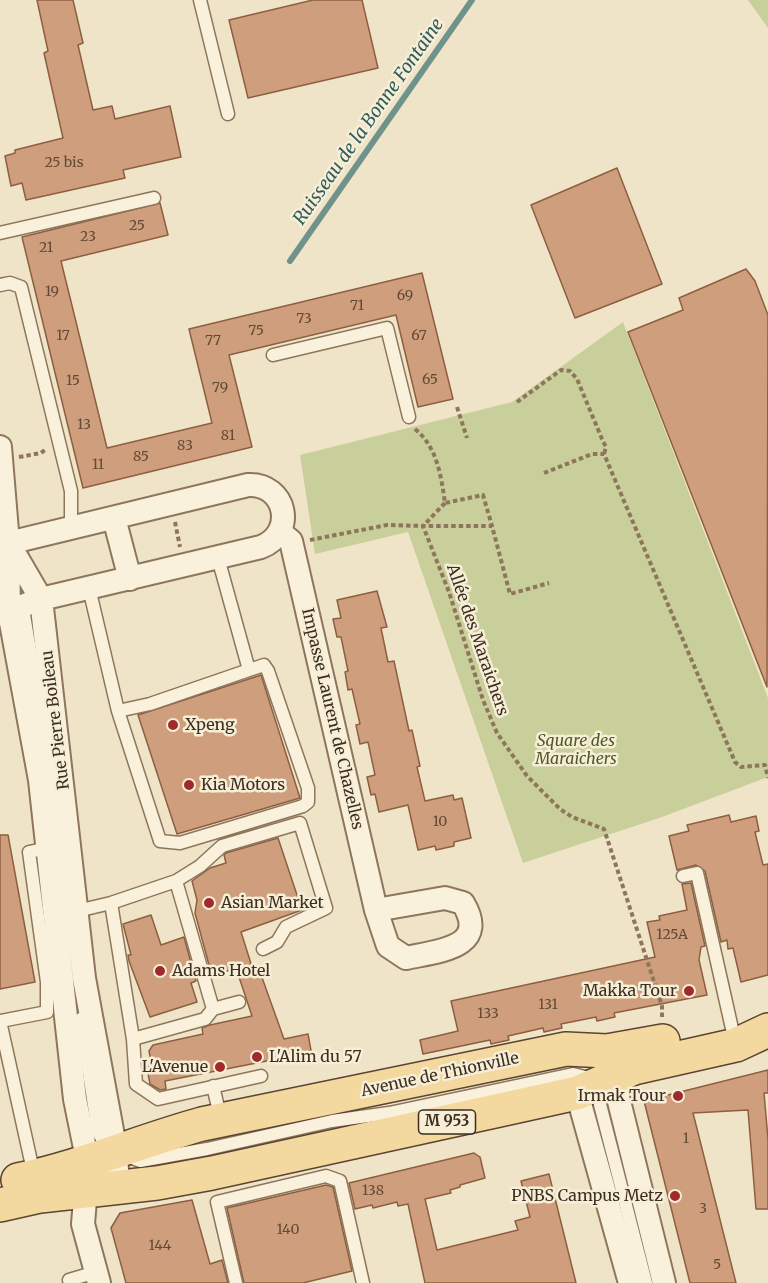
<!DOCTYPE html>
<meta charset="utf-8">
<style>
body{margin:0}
canvas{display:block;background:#f0e4c8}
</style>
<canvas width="768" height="1283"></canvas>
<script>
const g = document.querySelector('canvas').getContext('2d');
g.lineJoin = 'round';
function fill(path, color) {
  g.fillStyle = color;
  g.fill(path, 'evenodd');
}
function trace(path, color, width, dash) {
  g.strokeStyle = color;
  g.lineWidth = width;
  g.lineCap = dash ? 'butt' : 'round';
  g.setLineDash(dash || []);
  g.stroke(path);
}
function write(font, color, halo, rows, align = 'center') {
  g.font = font + ' Merriweather,serif';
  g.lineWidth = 5;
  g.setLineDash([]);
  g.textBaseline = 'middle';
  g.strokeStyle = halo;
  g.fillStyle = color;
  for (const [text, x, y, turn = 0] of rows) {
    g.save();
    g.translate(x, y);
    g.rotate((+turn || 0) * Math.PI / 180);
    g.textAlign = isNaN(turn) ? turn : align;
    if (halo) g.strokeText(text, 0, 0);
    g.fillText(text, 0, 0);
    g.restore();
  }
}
const green = new Path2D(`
 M 748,0 L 768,0 L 768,28 Z
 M 623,322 L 768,698 L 768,777 L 662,817 L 523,863 L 408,532 L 315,554 L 300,455 L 512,402 Z`);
const stream = new Path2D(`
 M 290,261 L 472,0`);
const building = new Path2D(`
 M 37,0 L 73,0 L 83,43 L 78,45 L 93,110 L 112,106 L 115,119 L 170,106 L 181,157 L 123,170 L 125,178 L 26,200 L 22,183 L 11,186 L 5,156 L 15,153 L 15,150 L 63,138 L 44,53 L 48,51 Z
 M 313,0 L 362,0 L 378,68 L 248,98 L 229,20 Z
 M 617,168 L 662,284 L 575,318 L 531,205 Z
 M 160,203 L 168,235 L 61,261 L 107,448 L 212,423 L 189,329 L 422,273 L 453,399 L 418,407 L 396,315 L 229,355 L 252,447 L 83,488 L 22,237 Z
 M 746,269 L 755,281 L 768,315 L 767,687 L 628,332 L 683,310 L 679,298 Z
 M 377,591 L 387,627 L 381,628 L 388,662 L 394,661 L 409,731 L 412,730 L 420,766 L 417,767 L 425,801 L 453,795 L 454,800 L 462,798 L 471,838 L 454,842 L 454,846 L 436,850 L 435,846 L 418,850 L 408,805 L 379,812 L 375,794 L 371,795 L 367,777 L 375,775 L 368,742 L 360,744 L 356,725 L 360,724 L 352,689 L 348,690 L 345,672 L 348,671 L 341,637 L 337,637 L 333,619 L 341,618 L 337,600 Z
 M 261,675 L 300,798 L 177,834 L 138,715 Z
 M 729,815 L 731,822 L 756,816 L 759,831 L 755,832 L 763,865 L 768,864 L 768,975 L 741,982 L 733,948 L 728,949 L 727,940 L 721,942 L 705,871 L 696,865 L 677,870 L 669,836 L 689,831 L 687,825 Z
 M 0,835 L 8,835 L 35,982 L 0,989 Z
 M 278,838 L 302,910 L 241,932 L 254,973 L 260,972 L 284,1039 L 308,1034 L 312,1056 L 288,1062 L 287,1057 L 165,1081 L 166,1089 L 160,1090 L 150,1084 L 147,1068 L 151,1062 L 149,1051 L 153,1045 L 203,1034 L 202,1028 L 210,1025 L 252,1016 L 236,968 L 212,976 L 195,913 L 197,900 L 192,881 L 210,868 L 226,863 L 224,855 L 226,853 Z
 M 691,883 L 705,946 L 701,947 L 699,960 L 707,995 L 614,1013 L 615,1017 L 597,1021 L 596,1017 L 561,1024 L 562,1028 L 544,1032 L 543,1028 L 508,1036 L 509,1040 L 491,1044 L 490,1040 L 423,1054 L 420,1040 L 458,1031 L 451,1001 L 655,957 L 647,922 L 660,920 L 659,916 L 687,910 L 682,884 Z
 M 151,915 L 161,945 L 184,937 L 196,981 L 191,983 L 197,1002 L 150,1017 L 129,961 L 128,955 L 131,955 L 123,924 Z
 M 768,1070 L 768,1093 L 764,1093 L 768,1139 L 768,1209 L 756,1209 L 748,1110 L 693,1113 L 736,1283 L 690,1283 L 644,1101 Z
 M 474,1153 L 480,1157 L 485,1178 L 460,1185 L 460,1187 L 450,1190 L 451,1193 L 425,1199 L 437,1250 L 518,1230 L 515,1221 L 530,1217 L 521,1181 L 549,1174 L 576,1283 L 425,1283 L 408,1204 L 398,1206 L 397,1202 L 373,1208 L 372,1205 L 355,1209 L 349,1183 Z
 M 326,1185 L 333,1187 L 352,1271 L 303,1283 L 244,1283 L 227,1208 Z
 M 192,1200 L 210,1264 L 222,1260 L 228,1283 L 126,1283 L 111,1228 L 120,1213 Z`);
const path = new Path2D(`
 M 517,402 L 561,370 L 570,371 L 577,379 L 602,439 L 606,447 L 604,454
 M 457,407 L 467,438
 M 415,429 C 437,447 441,475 445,503 L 483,495 L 492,526
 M 19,457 L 41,453 L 46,449
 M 544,473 L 592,454 L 604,454 L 735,762 L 741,767 L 765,765 L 768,778
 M 445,503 L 423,526 L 492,526 L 510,594 L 549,583
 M 175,522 L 180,547
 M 310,540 L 387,525 L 423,526 L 449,592 L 483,700 L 497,733 L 527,776 L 560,809 L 572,817 L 604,829 L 662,1006 L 662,1017`);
const service = new Path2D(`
 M 200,0 L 228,114
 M 0,233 L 154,198
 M 0,285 L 10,283 L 21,287 L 71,491 L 71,528
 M 273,355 L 387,328 L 409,417
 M 89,588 L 118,711 L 160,841 L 180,843 L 303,806 L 308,802 L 308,788 L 268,671 L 264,665 L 249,670
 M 22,603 L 49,763
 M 118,711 L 150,704 L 249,670 L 218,558
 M 683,876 L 697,873 L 735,1042
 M 176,881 L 200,866 L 222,846 L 300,823 L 326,908 L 286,927 L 277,942 L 263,949
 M 111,903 L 133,1039 L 136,1084 L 158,1099 L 261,1076
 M 77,911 L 111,903 L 176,881 L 213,1009
 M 81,1019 L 98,1132 L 105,1144 L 116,1152 L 140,1161 L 207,1149 L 332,1121 L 389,1113 L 573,1074 L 585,1077 L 595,1085 L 646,1283
 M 0,1021 L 34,1175
 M 1,1021 L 47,1012 L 47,982 L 29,852 L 48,848
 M 133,1039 L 205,1019 L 213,1009 L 239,1002
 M 213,1086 L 221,1120
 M 69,1280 L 96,1272
 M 236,1283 L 217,1202 L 326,1176 L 340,1181 L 363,1283`);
const minor = new Path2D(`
 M 0,447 L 8,543 L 9,612 L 40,780 L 75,1099 L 88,1163 L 83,1224 L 99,1283
 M 114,518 L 130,579
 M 280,532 L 291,541 L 376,910 L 388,946 L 406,958 C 438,951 490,948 463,903 L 445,898 L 376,910
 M 9,544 L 41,599 L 84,978 L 116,1152 L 118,1188
 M 0,545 L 248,485 C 286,483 297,533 261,547 L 41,599 L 0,614
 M 613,1077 L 664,1283
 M 577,1093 L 630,1283`);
const primary = new Path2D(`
 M 18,1180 C 81,1167 140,1141 202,1124 L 566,1049 L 607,1051 L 663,1041
 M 0,1205 L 40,1196 L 157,1183 L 212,1173 L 509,1108 L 577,1093 L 634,1068 L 736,1045 L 768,1030`);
const markers = [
 [173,725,6,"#9e2a2b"],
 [189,785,6,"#9e2a2b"],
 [209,903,6,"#9e2a2b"],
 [160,971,6,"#9e2a2b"],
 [689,991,6,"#9e2a2b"],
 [257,1057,6,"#9e2a2b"],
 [220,1067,6,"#9e2a2b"],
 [678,1096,6,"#9e2a2b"],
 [675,1196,6,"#9e2a2b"]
];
const numberNames = [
 ["25 bis",64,163],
 ["25",137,226],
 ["23",88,237],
 ["21",46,248],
 ["19",52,292],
 ["69",405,296],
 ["71",357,306],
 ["73",304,319],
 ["75",256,331],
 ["17",63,336],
 ["67",419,336],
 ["77",213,341],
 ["65",430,380],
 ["15",73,381],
 ["79",220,388],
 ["13",84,425],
 ["81",228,436],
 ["83",185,446],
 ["85",141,457],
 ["11",98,465],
 ["10",440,822],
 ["125A",672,935],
 ["131",548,1005],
 ["133",488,1014],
 ["1",686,1139],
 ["138",373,1191],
 ["3",703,1209],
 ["140",288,1230],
 ["144",160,1246],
 ["5",717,1265]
];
const shields = [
 [447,1122,57]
];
const shieldNames = [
 ["M 953",447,1122]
];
const streetNames = [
 ["Allée des Maraichers",477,640,71],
 ["Impasse Laurent de Chazelles",332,719,77],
 ["Rue Pierre Boileau",56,720,-97],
 ["Avenue de Thionville",440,1075,-12]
];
const poiNames = [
 ["Xpeng",185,725],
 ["Kia Motors",201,785],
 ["Asian Market",221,903],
 ["Adams Hotel",172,971],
 ["Makka Tour",677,991,"right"],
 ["L'Alim du 57",269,1057],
 ["L'Avenue",208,1067,"right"],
 ["Irmak Tour",666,1096,"right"],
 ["PNBS Campus Metz",663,1196,"right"]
];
const parkNames = [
 ["Square des",576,741],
 ["Maraichers",576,759]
];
const waterNames = [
 ["Ruisseau de la Bonne Fontaine",369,122,-55]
];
fill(green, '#c9cf9b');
trace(stream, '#6f938a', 6);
fill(building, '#cf9f7d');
trace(building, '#8d5f41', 1.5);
trace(service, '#8d765c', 15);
trace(minor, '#8d765c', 26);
trace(primary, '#5b4430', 36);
trace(path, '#8d765c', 4, [4.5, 3]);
trace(service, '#faf1dc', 12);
trace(minor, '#faf1dc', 22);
trace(primary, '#f3d9a0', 33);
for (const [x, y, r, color] of markers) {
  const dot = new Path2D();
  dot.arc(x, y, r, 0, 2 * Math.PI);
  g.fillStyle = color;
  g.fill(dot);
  trace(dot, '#f7eed8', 2);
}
write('14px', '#624a37', null, numberNames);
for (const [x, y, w] of shields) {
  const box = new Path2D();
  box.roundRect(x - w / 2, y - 12, w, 24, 4.5);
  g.fillStyle = '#f7eed8';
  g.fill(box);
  trace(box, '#3d2e20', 1.5);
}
write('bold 15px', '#3d2e20', null, shieldNames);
write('16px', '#3d2e20', '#f7eed8', streetNames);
write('16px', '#3d2e20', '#f7eed8', poiNames, 'left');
write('italic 16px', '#4d5a26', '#f7eed8', parkNames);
write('italic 18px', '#2f5d5a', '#f7eed8', waterNames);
</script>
